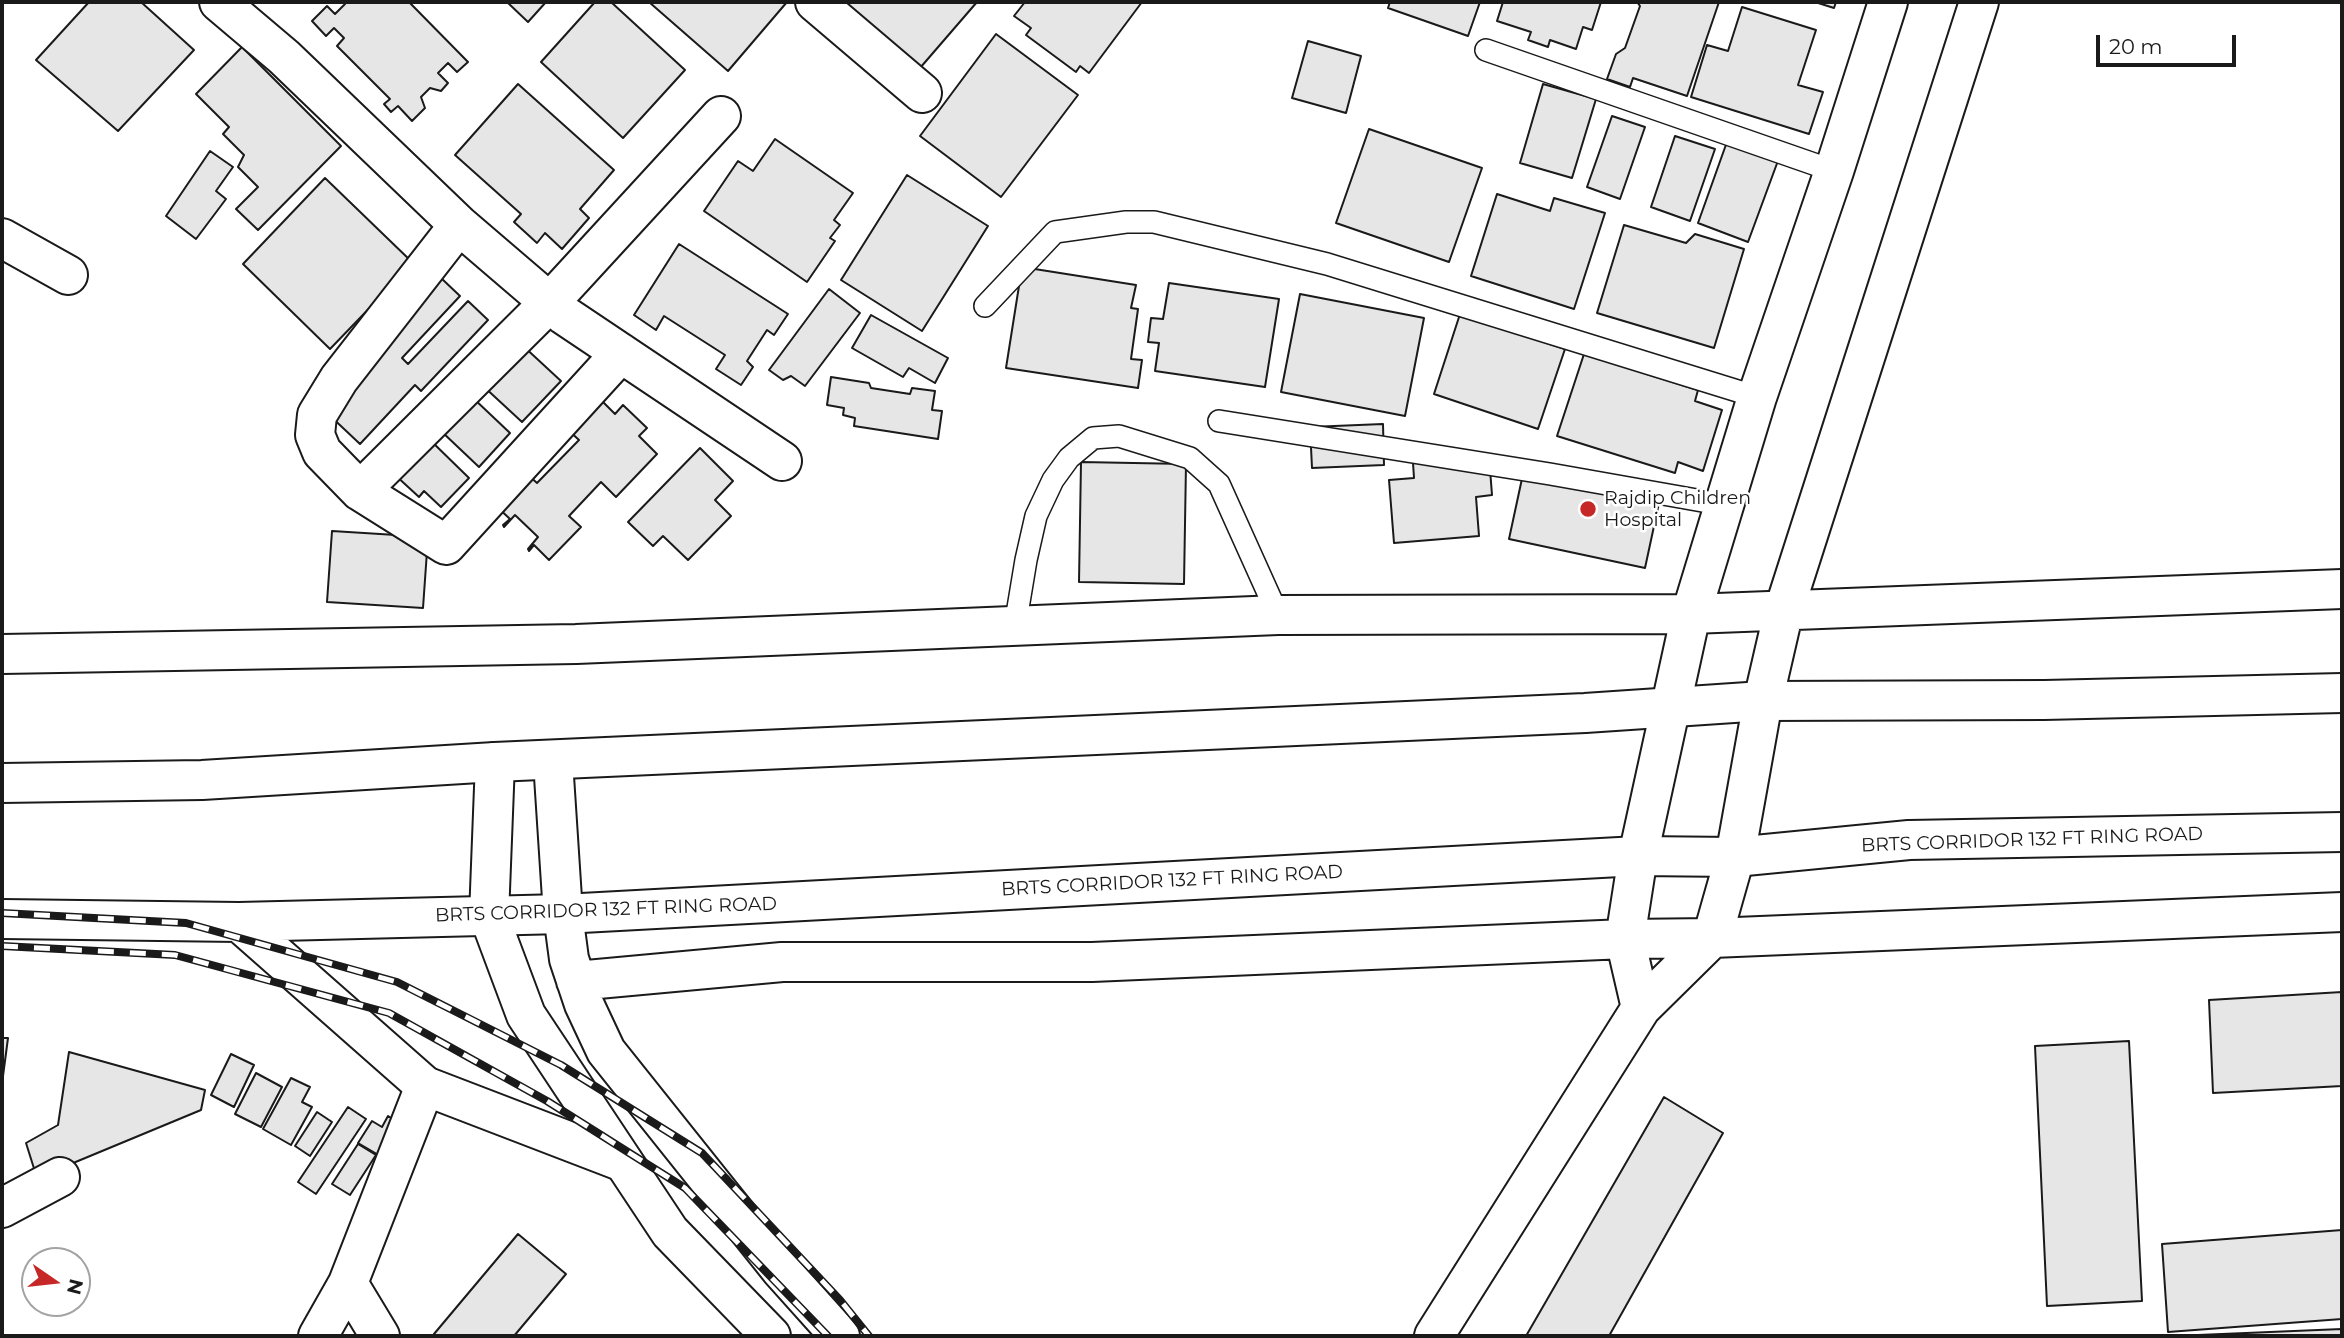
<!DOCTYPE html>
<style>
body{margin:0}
#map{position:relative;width:2344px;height:1338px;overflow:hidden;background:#fff;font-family:Montserrat,sans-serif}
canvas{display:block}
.frame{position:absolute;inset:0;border:4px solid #1a1a1a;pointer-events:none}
.north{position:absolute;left:21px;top:1247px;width:70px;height:70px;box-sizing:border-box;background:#fff;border:2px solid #a3a3a3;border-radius:50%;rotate:104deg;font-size:19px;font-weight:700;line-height:28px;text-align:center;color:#1a1a1a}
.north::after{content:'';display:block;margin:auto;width:24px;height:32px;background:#c62828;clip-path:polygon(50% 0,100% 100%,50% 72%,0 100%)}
.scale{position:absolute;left:2096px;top:35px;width:140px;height:32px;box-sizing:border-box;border:4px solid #1a1a1a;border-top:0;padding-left:9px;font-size:21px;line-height:24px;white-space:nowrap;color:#1a1a1a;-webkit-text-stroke:5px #fff;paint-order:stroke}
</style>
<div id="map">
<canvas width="2344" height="1338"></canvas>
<div class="frame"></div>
<div class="north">N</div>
<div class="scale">20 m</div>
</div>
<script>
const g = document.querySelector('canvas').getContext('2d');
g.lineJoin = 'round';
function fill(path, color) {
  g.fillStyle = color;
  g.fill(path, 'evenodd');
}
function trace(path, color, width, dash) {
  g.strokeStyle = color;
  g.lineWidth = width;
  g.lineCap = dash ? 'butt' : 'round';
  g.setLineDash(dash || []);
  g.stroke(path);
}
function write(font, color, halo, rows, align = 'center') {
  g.font = font + ' Montserrat,sans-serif';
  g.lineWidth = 5;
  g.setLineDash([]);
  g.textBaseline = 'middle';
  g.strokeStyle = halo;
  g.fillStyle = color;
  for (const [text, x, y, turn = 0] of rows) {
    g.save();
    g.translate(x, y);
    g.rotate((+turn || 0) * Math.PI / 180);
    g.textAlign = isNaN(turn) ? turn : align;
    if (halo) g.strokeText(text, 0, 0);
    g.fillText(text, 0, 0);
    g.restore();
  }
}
const building = new Path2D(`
 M 89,2 L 141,2 L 194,50 L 118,131 L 36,60 Z
 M 343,2 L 409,2 L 468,62 L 457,72 L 448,63 L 438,73 L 448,83 L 441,91 L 430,88 L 421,97 L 425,108 L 412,121 L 398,106 L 391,112 L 384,104 L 390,99 L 337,46 L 344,38 L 334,28 L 326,36 L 312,21 L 327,6 L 335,14 L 345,4 Z
 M 507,2 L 546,2 L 528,22 Z
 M 595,2 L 611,2 L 685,70 L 623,138 L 541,62 Z
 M 649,2 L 787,2 L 728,71 Z
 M 844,2 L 977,2 L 920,68 Z
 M 1025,2 L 1142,2 L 1089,73 L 1080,66 L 1076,72 L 1026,35 L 1031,28 L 1014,16 Z
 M 1390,2 L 1480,2 L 1468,36 L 1388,8 Z
 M 1503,2 L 1601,2 L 1592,30 L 1583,27 L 1576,49 L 1550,40 L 1548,47 L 1528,40 L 1531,32 L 1497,21 Z
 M 1637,2 L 1719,2 L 1687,96 L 1633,78 L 1630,87 L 1607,79 L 1616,54 L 1625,48 L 1640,6 Z
 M 1815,2 L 1836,2 L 1834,8 Z
 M 1742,7 L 1816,30 L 1798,85 L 1823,92 L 1809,134 L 1691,97 L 1707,45 L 1728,51 Z
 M 996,34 L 1078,95 L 1001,197 L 920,136 Z
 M 1308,41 L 1361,56 L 1346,113 L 1292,98 Z
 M 242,47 L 341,146 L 258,230 L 236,209 L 258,187 L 238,167 L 244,155 L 223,134 L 229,127 L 196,94 Z
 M 518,84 L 614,170 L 580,209 L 589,218 L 562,249 L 545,233 L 537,243 L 514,222 L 521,214 L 455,155 Z
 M 1543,84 L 1596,99 L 1572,178 L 1520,163 Z
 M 1612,116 L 1645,127 L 1620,199 L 1587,187 Z
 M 1369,129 L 1482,168 L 1449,262 L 1336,223 Z
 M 1675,136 L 1715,149 L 1690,221 L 1651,207 Z
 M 775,139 L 853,193 L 834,220 L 840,225 L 830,238 L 835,241 L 807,282 L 704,211 L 738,161 L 753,171 Z
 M 1728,139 L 1779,158 L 1748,242 L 1698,223 Z
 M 210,151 L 233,167 L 216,191 L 226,199 L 196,239 L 166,216 Z
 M 907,175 L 988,226 L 922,331 L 841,280 Z
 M 325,178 L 413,263 L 330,349 L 243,264 Z
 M 1497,194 L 1550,211 L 1554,198 L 1605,213 L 1574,309 L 1471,276 Z
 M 1624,225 L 1686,243 L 1695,234 L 1744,249 L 1714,348 L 1597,313 Z
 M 679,244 L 788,314 L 774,335 L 767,330 L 747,361 L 753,367 L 741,385 L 716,369 L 725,355 L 664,316 L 656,330 L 634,315 Z
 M 1022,267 L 1136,285 L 1131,308 L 1138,309 L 1131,359 L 1142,360 L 1138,388 L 1006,368 Z
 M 441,278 L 460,296 L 402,358 L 408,364 L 468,301 L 488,320 L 421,391 L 415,385 L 360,444 L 325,411 Z
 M 1169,283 L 1279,299 L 1265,387 L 1155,371 L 1159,343 L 1148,342 L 1151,318 L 1163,319 Z
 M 829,289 L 860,313 L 805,386 L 791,376 L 783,380 L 769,370 Z
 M 1300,294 L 1424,318 L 1405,416 L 1281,392 Z
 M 1460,314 L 1565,349 L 1538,429 L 1434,394 Z
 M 871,315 L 948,358 L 935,383 L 909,368 L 903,377 L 852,348 Z
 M 521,344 L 561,381 L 522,422 L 482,385 Z
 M 1584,354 L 1698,390 L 1695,401 L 1722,410 L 1703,471 L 1678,462 L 1675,473 L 1557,436 Z
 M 831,377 L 869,383 L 871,388 L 910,394 L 912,388 L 935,391 L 932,410 L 942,411 L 938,439 L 854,426 L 855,418 L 843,415 L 844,408 L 827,405 Z
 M 597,396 L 615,414 L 623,405 L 647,428 L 639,436 L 657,454 L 616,497 L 601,482 L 569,516 L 581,527 L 549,560 L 534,545 L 529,551 L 528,549 L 538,537 L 515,515 L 504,527 L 503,525 L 510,519 L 495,505 L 526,473 L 537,483 L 579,440 L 566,428 Z
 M 472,397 L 510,433 L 479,467 L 441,431 Z
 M 1383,424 L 1384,465 L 1312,468 L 1310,427 Z
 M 428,438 L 469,478 L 441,507 L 424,491 L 419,497 L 394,474 Z
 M 700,448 L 733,481 L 715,500 L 731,516 L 688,560 L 663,536 L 653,546 L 628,522 Z
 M 1412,448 L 1489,456 L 1492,495 L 1476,497 L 1479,536 L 1394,543 L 1389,480 L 1414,478 Z
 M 1526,460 L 1662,489 L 1645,568 L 1509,539 Z
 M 1081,462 L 1186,464 L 1184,584 L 1079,582 Z
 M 332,531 L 428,537 L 423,608 L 327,602 Z
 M 2342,992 L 2342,1086 L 2213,1093 L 2209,1000 Z
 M 2,1038 L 8,1038 L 3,1076 L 2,1076 Z
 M 2129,1041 L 2142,1301 L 2047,1306 L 2035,1046 Z
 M 69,1052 L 205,1090 L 201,1110 L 37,1178 L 26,1143 L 58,1125 Z
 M 231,1054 L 254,1065 L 234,1107 L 211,1095 Z
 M 256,1073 L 282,1087 L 261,1127 L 235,1114 Z
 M 291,1078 L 310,1087 L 302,1102 L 312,1107 L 291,1145 L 263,1129 Z
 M 1664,1097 L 1723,1133 L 1609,1336 L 1526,1336 Z
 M 348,1107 L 366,1119 L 316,1194 L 298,1182 Z
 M 317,1112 L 332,1122 L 310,1156 L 295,1146 Z
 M 388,1116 L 406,1127 L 387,1160 L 358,1143 L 372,1121 L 382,1127 Z
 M 358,1144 L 376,1155 L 350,1195 L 332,1184 Z
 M 2342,1230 L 2342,1319 L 2168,1332 L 2162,1244 Z
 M 518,1234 L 566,1274 L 514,1336 L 435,1336 L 434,1334 Z
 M 2342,1329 L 2342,1336 L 2174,1336 Z`);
const lane = new Path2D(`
 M 1486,50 L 1834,171
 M 985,306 L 1055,232 L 1126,222 L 1154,222 L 1327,264 L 1757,397
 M 1219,421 L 1550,474 L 1725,505
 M 1015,626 L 1026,560 L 1036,516 L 1053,480 L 1069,458 L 1093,438 L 1119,436 L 1190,458 L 1219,484 L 1278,615`);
const street = new Path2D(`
 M 219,2 L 284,57 L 459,225 L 564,315 L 782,461
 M 815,2 L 922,93
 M 459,225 L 339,379 L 317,415 L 315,435 L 322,452 L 360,491 L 446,545 L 621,353
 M 2,238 L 68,275
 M 360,491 L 550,302 L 721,116
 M 2,1208 L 60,1177
 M 318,1336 L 348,1283
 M 380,1336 L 348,1283 L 425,1086`);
const secondary = new Path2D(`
 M 2,654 L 576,644 L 1278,615 L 1691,614 L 2342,589
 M 553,761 L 563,914 L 569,959 L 584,1004 L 606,1051 L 780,1269 L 840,1336
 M 495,762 L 489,916 L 526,1015 L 670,1232 L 771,1336
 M 576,981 L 782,962 L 1092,962 L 1625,939 L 1712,938 L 2342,912
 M 1641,1008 L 1625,939 L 1638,856 L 1691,614 L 1757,397 L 1834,171 L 1888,2
 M 1434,1336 L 1641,1008 L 1712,938 L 1735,857 L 1763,701 L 1784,610 L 1979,2`);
const primary = new Path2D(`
 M 2,783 L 202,780 L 495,762 L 1585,713 L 1763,701 L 2044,700 L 2342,693
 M 2,919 L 239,922 L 563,914 L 1638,856 L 1735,857 L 1909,840 L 2342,832
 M 239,922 L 425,1086 L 623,1162`);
const rail = new Path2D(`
 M 2,913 L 186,923 L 397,982 L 561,1065 L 702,1153 L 840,1300 L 869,1336
 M 2,946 L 175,955 L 389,1013 L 547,1101 L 685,1188 L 828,1336`);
const markers = [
 [1588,509,9,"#c62828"]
];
const poiNames = [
 ["Rajdip Children",1604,498],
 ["Hospital",1604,520]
];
const streetNames = [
 ["BRTS CORRIDOR 132 FT RING ROAD",2032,840,-2],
 ["BRTS CORRIDOR 132 FT RING ROAD",1172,881,-3],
 ["BRTS CORRIDOR 132 FT RING ROAD",606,910,-2]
];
fill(building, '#e6e6e6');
trace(building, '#1a1a1a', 2);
trace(lane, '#1a1a1a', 24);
trace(street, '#1a1a1a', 42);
trace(secondary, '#1a1a1a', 42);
trace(primary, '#1a1a1a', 42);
trace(lane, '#fff', 21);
trace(street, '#fff', 38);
trace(secondary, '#fff', 38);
trace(primary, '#fff', 38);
trace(rail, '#1a1a1a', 8);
trace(rail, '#fff', 5, [16]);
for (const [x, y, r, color] of markers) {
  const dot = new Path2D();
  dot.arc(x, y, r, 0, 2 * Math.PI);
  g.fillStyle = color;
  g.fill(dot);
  trace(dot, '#fff', 2.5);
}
write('19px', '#1a1a1a', '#fff', poiNames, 'left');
write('19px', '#1a1a1a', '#fff', streetNames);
</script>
